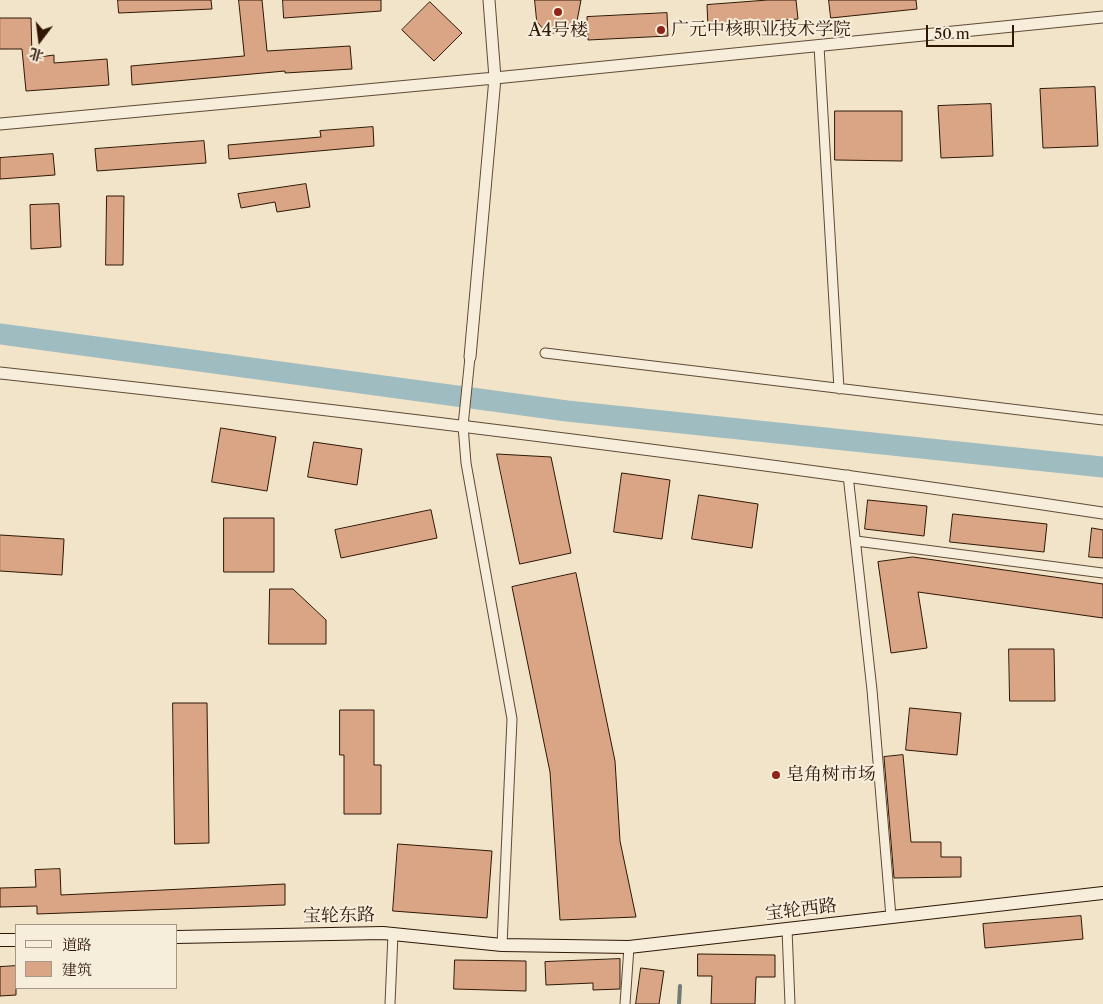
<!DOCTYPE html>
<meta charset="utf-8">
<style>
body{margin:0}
#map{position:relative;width:1103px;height:1004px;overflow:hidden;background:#f1e4c8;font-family:"Libre Caslon Text","Noto Serif SC",serif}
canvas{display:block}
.legend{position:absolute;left:15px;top:924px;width:162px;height:65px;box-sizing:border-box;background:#f6eddb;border:1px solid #a69786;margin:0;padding:6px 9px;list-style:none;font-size:15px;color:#2f1706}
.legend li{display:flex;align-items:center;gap:10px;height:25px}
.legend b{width:25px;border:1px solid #a69786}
.north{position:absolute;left:15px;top:15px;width:50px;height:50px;-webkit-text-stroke:4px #f6eddb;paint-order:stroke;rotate:195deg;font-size:14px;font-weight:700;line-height:20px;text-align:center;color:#2f1706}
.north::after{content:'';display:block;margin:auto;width:18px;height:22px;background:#2f1706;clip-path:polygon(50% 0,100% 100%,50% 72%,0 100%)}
.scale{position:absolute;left:926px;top:25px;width:88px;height:22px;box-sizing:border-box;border:2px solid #2f1706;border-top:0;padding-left:6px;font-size:15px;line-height:18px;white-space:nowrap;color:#2f1706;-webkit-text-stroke:4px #f6eddb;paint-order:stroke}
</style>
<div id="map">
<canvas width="1103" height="1004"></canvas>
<ul class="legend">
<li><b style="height:6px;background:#f6eddb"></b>道路</li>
<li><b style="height:14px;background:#d9a584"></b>建筑</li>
</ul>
<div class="north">北</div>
<div class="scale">50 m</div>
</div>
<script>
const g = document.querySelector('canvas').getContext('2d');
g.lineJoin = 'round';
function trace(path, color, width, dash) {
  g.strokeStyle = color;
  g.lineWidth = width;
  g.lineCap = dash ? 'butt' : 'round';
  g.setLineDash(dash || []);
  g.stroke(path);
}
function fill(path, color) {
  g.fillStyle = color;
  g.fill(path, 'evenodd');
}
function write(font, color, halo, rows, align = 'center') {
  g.font = font + ' "Libre Caslon Text","Noto Serif SC",serif';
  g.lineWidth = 4;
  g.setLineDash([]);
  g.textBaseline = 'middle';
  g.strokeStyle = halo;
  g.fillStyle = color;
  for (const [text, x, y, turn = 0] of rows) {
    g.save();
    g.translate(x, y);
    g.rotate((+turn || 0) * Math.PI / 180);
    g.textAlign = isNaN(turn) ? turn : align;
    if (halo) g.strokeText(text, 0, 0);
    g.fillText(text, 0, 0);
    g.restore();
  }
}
const stream = new Path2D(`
 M 679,1004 L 680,986`);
const river = new Path2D(`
 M 0,334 L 567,411 L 1103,467`);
const building = new Path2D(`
 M 118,0 L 211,0 L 212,9 L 119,13 Z
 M 239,0 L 262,0 L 267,51 L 350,46 L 352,69 L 285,73 L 285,71 L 132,85 L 131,66 L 244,56 Z
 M 283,0 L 381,0 L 381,11 L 284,18 Z
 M 535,0 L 581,0 L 577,21 L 564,33 L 547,33 L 537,22 Z
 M 768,0 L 796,0 L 798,19 L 708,26 L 707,5 Z
 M 829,0 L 916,0 L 917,9 L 831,18 Z
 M 430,2 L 462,33 L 434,61 L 402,30 Z
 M 667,13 L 668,36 L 588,40 L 587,17 Z
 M 0,18 L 31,18 L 32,58 L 54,55 L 54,63 L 107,59 L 109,85 L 26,91 L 22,49 L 0,49 Z
 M 1095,87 L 1098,146 L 1043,148 L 1040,89 Z
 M 991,104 L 993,156 L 941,158 L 938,106 Z
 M 835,111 L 902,111 L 902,161 L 835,160 Z
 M 373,127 L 374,146 L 229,159 L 228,145 L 321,137 L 320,131 Z
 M 204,141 L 206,163 L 97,171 L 95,149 Z
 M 53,154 L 55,175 L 0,179 L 0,158 Z
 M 306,184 L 310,207 L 277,212 L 275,202 L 241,208 L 238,194 Z
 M 107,196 L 124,196 L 123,265 L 106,265 Z
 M 59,204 L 61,247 L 31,249 L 30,205 Z
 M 221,428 L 276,437 L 267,491 L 212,482 Z
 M 314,442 L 362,449 L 357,485 L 308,477 Z
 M 497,454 L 551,457 L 571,553 L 520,564 Z
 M 622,473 L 670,480 L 662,539 L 614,532 Z
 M 699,495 L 758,504 L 752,548 L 692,539 Z
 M 868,500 L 927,506 L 924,536 L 865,529 Z
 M 431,510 L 437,538 L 341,558 L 335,530 Z
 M 953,514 L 1047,524 L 1044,552 L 950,542 Z
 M 224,518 L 274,518 L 274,572 L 224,572 Z
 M 1092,528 L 1103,530 L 1103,558 L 1089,557 Z
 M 0,535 L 64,539 L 62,575 L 0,571 Z
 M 913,557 L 1103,584 L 1103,618 L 918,592 L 927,648 L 891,653 L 878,562 Z
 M 576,573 L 615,761 L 620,841 L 636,917 L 560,920 L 550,772 L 512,587 Z
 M 270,589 L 293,589 L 326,620 L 326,644 L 269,644 Z
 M 1009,649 L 1054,649 L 1055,701 L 1010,701 Z
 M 173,703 L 207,703 L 209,843 L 175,844 Z
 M 910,708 L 961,713 L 957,755 L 906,750 Z
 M 340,710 L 374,710 L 374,765 L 381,765 L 381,814 L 344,814 L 344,755 L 340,755 Z
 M 903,755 L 911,842 L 941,842 L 941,857 L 961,857 L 961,877 L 894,878 L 884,757 Z
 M 398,844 L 492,851 L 487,918 L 393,911 Z
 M 60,869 L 61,895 L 285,884 L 285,905 L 37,914 L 37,906 L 0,907 L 0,888 L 36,887 L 35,870 Z
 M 1081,916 L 1083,939 L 985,948 L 983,924 Z
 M 698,954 L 775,955 L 775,977 L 756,977 L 755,1004 L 711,1004 L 712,976 L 698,976 Z
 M 620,959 L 620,989 L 593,990 L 593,983 L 546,985 L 545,962 Z
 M 455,960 L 526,961 L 526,991 L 454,989 Z
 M 16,966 L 16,995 L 0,996 L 0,967 Z
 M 641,968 L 664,971 L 659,1004 L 636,1004 Z`);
const minor = new Path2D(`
 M 819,46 L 839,389
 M 545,353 L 1103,420
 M 470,357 L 463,426 L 466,463 L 512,719 L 502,945
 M 848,475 L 872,690 L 891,917
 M 856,541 L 1103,573
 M 787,929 L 790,1004
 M 390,1004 L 393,934
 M 625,1004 L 629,947`);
const tertiary = new Path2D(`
 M 0,124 L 495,78 L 1103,17
 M 470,357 L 495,78 L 489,0
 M 0,373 C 369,413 736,458 1103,513`);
const secondary = new Path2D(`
 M 176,937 L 383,933 L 502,945 L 629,947 L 1103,893
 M 0,940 L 16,940`);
const markers = [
 [558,12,5,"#8f2418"],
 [661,30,5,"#8f2418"],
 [776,775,5,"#8f2418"]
];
const poiNames = [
 ["广元中核职业技术学院",671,30],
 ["A4号楼",558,31,"center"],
 ["皂角树市场",786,775]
];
const streetNames = [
 ["宝轮西路",801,910,-7],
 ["宝轮东路",339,916,-1]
];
trace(stream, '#727a76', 4);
trace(river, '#9fbcc0', 21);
fill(building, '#d9a584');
trace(building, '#2f1706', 1);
trace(minor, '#604a36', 11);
trace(tertiary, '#604a36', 13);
trace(secondary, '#2f1706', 14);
trace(minor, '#f6eddb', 9);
trace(tertiary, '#f6eddb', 11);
trace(secondary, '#f6eddb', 12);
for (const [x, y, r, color] of markers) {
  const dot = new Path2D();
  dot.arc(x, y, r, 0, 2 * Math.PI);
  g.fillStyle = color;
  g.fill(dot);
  trace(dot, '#f6eddb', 2);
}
write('18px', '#2f1706', '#f6eddb', poiNames, 'left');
write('18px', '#2f1706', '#f6eddb', streetNames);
</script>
